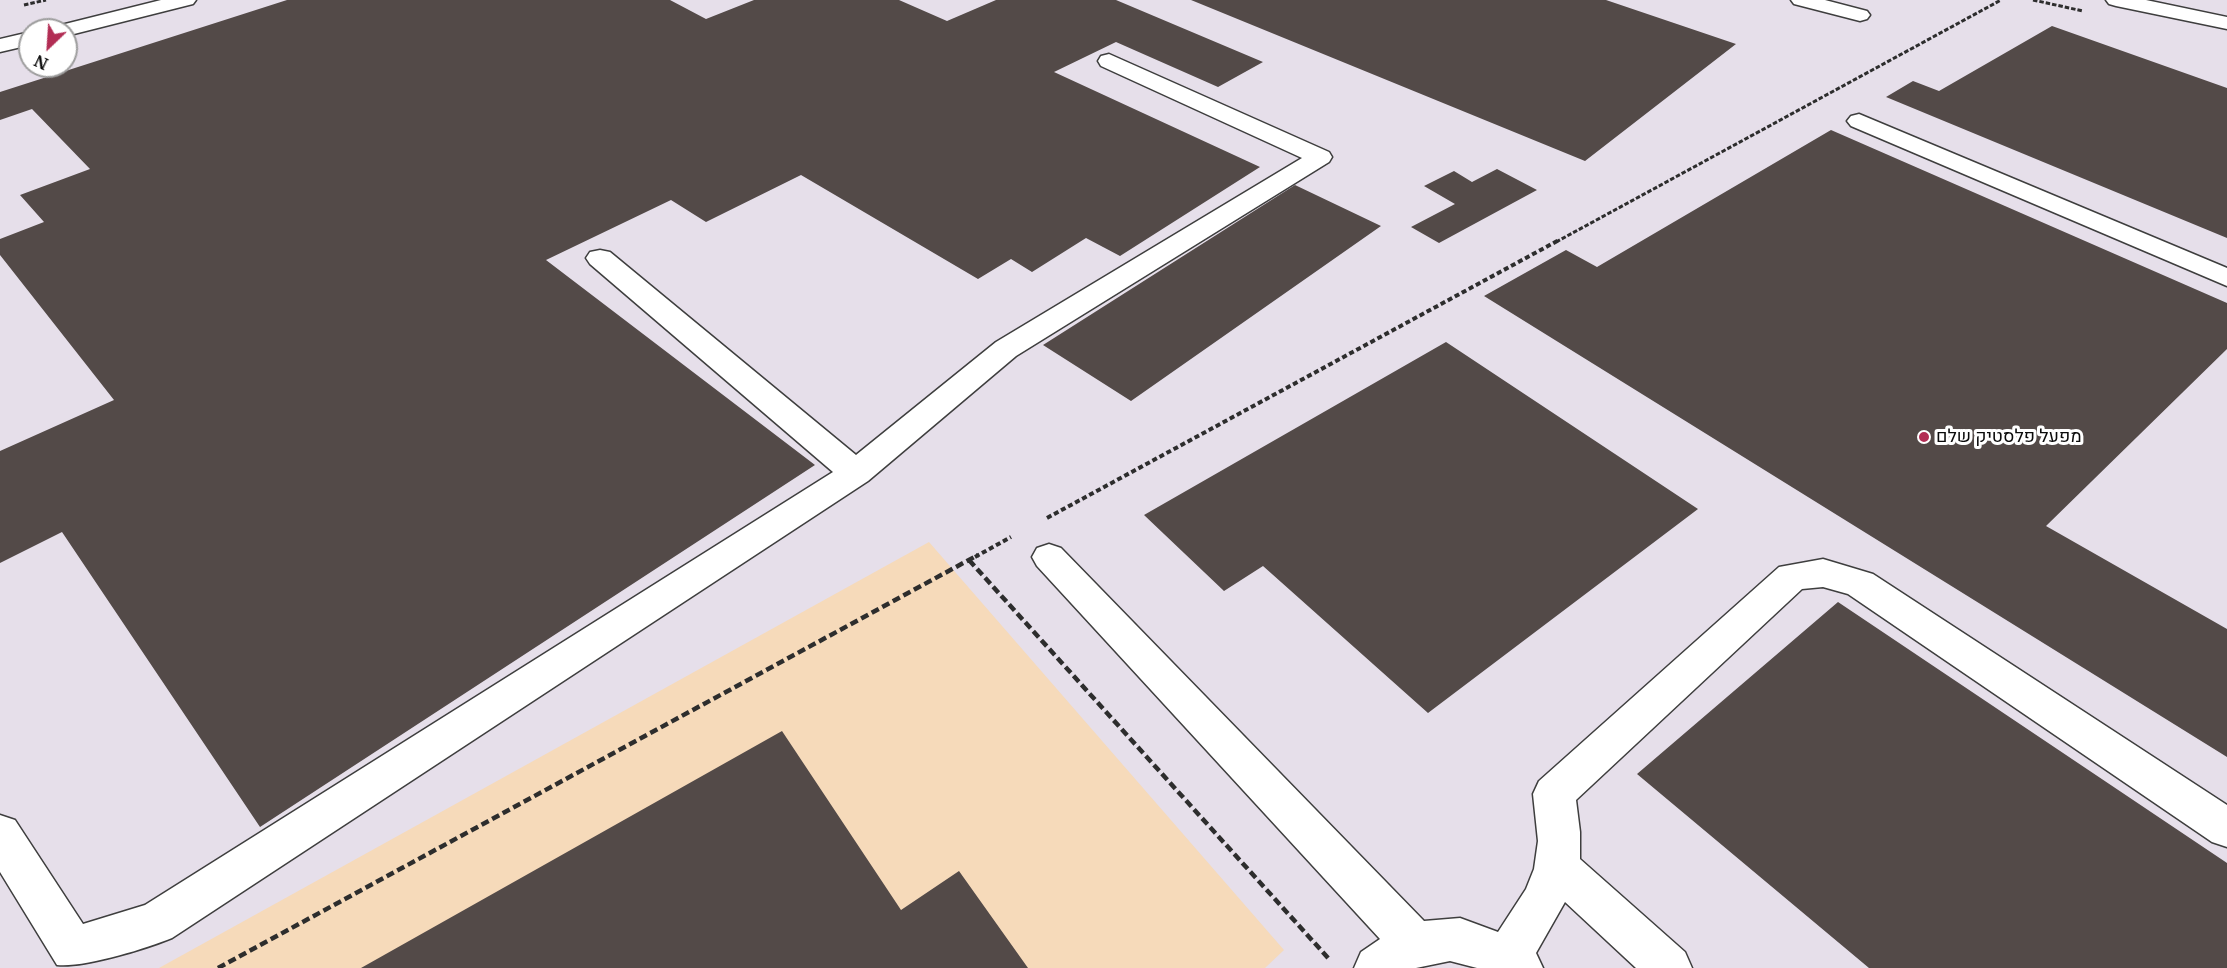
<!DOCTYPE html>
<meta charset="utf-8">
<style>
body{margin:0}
#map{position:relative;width:2227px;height:968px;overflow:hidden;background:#fef5ea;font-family:Merriweather,serif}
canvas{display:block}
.north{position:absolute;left:18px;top:18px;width:60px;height:60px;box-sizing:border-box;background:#fff;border:2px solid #9d9d9d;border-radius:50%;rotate:205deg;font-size:16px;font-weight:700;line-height:24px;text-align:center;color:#0b0b0b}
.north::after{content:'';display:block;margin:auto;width:21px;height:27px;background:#b22d54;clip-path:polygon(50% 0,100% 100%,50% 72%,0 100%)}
</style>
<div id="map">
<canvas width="2227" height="968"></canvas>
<div class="north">N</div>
</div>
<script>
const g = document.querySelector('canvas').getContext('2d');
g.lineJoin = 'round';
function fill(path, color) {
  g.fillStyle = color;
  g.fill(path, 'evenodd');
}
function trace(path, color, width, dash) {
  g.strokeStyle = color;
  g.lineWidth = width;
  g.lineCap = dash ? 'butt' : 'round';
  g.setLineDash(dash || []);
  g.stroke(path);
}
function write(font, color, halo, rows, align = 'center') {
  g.font = font + ' Merriweather,Heebo,serif';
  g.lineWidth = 6;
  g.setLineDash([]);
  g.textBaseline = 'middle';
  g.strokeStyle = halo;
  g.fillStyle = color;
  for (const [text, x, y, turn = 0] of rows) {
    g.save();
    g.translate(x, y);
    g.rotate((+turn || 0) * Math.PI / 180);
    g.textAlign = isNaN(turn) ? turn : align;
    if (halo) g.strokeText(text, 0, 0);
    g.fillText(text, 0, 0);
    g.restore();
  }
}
const industrial = new Path2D(`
 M 0,0 L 2227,0 L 2227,968 L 0,968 ZM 30,30 L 66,30 L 66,66 L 30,66 Z`);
const sand = new Path2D(`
 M 929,542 L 1284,950 L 1265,968 L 159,968 Z`);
const building = new Path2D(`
 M 287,0 L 670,0 L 706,19 L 754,0 L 899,0 L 947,21 L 996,0 L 1116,0 L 1263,62 L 1218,87 L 1116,42 L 1054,72 L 1260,167 L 1120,256 L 1086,238 L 1032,272 L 1011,259 L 978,279 L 801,175 L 706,222 L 671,200 L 546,260 L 815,465 L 260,827 L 62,532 L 0,563 L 0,451 L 114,400 L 0,255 L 0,239 L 44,222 L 20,195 L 90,169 L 32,109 L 0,120 L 0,92 Z
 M 1191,0 L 1606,0 L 1736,44 L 1585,161 Z
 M 2052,26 L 2227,88 L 2227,238 L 1886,97 L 1913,81 L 1939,91 Z
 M 1831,130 L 2227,303 L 2227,349 L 2046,526 L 2227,629 L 2227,757 L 1484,296 L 1566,250 L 1597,267 Z
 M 1497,169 L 1537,190 L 1439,243 L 1411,227 L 1455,204 L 1424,186 L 1454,171 L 1472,182 Z
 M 1295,185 L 1381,226 L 1131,401 L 1043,345 Z
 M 1446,342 L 1698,509 L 1428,713 L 1263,566 L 1224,591 L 1144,515 Z
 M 1838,602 L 2227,863 L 2227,968 L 1869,968 L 1637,774 Z
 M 782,731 L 901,910 L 959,871 L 1028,968 L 361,968 Z`);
const pathFar2 = new Path2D(`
 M 2033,0 L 2083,11
 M 24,5 L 46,0
 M 1556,242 L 2001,0`);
const pathFar1 = new Path2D(`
 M 1047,518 L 1559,240
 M 975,557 L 1011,537`);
const path = new Path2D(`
 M 969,560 L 1329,959
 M 218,968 L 978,555`);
const minor = new Path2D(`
 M 161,0 L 196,0 L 193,4 L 66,36 L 66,30 L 53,30 L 57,26 Z
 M 1791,0 L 1825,0 L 1867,11 L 1870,15 L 1867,19 L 1860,21 L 1794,4 Z
 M 2106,0 L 2146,0 L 2227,17 L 2227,29 L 2116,6 L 2109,4 Z
 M 30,32 L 30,45 L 0,52 L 0,39 Z
 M 1109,54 L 1329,152 L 1332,157 L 1329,162 L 1016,356 L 868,481 L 172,938 C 145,949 83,968 57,965 L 0,872 L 0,815 L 15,820 L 83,924 L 145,905 L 833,472 L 590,264 L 586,258 L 590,252 L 600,250 L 610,252 L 856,455 L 996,342 L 1302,158 L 1101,66 L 1098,61 L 1101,56 Z
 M 1859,114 L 2227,268 L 2227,286 L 1851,126 L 1847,121 L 1851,116 Z
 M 1049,544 L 1061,548 L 1424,921 L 1460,918 L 1498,932 L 1526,889 L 1534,869 L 1538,841 L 1533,794 L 1539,781 L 1779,567 L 1823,559 L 1873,574 L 2227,805 L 2227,847 L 2212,842 L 1848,594 L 1823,587 L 1802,589 L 1576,800 L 1580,832 L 1580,859 L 1685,952 L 1692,968 L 1636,968 L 1565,902 L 1536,953 L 1543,968 L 1477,968 L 1450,961 L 1416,968 L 1354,968 L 1361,952 L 1380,939 L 1037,566 L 1032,557 L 1037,548 Z`);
const markers = [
 [1924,437,6,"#b22d54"]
];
const poiNames = [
 ["מפעל פלסטיק שלם",1936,437]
];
fill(industrial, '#e6dfea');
fill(sand, '#f6daba');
fill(building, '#534a48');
trace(minor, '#3e3e3e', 3);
trace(pathFar2, '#2d2d2d', 3, [4.5, 2]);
trace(pathFar1, '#2d2d2d', 4, [5, 3]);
trace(path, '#2d2d2d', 4.5, [8, 4]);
fill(minor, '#fff');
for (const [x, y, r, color] of markers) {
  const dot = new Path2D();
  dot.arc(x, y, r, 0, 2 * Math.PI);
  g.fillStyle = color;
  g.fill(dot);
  trace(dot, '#fff', 2);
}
write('18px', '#0b0b0b', '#fff', poiNames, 'left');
</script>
